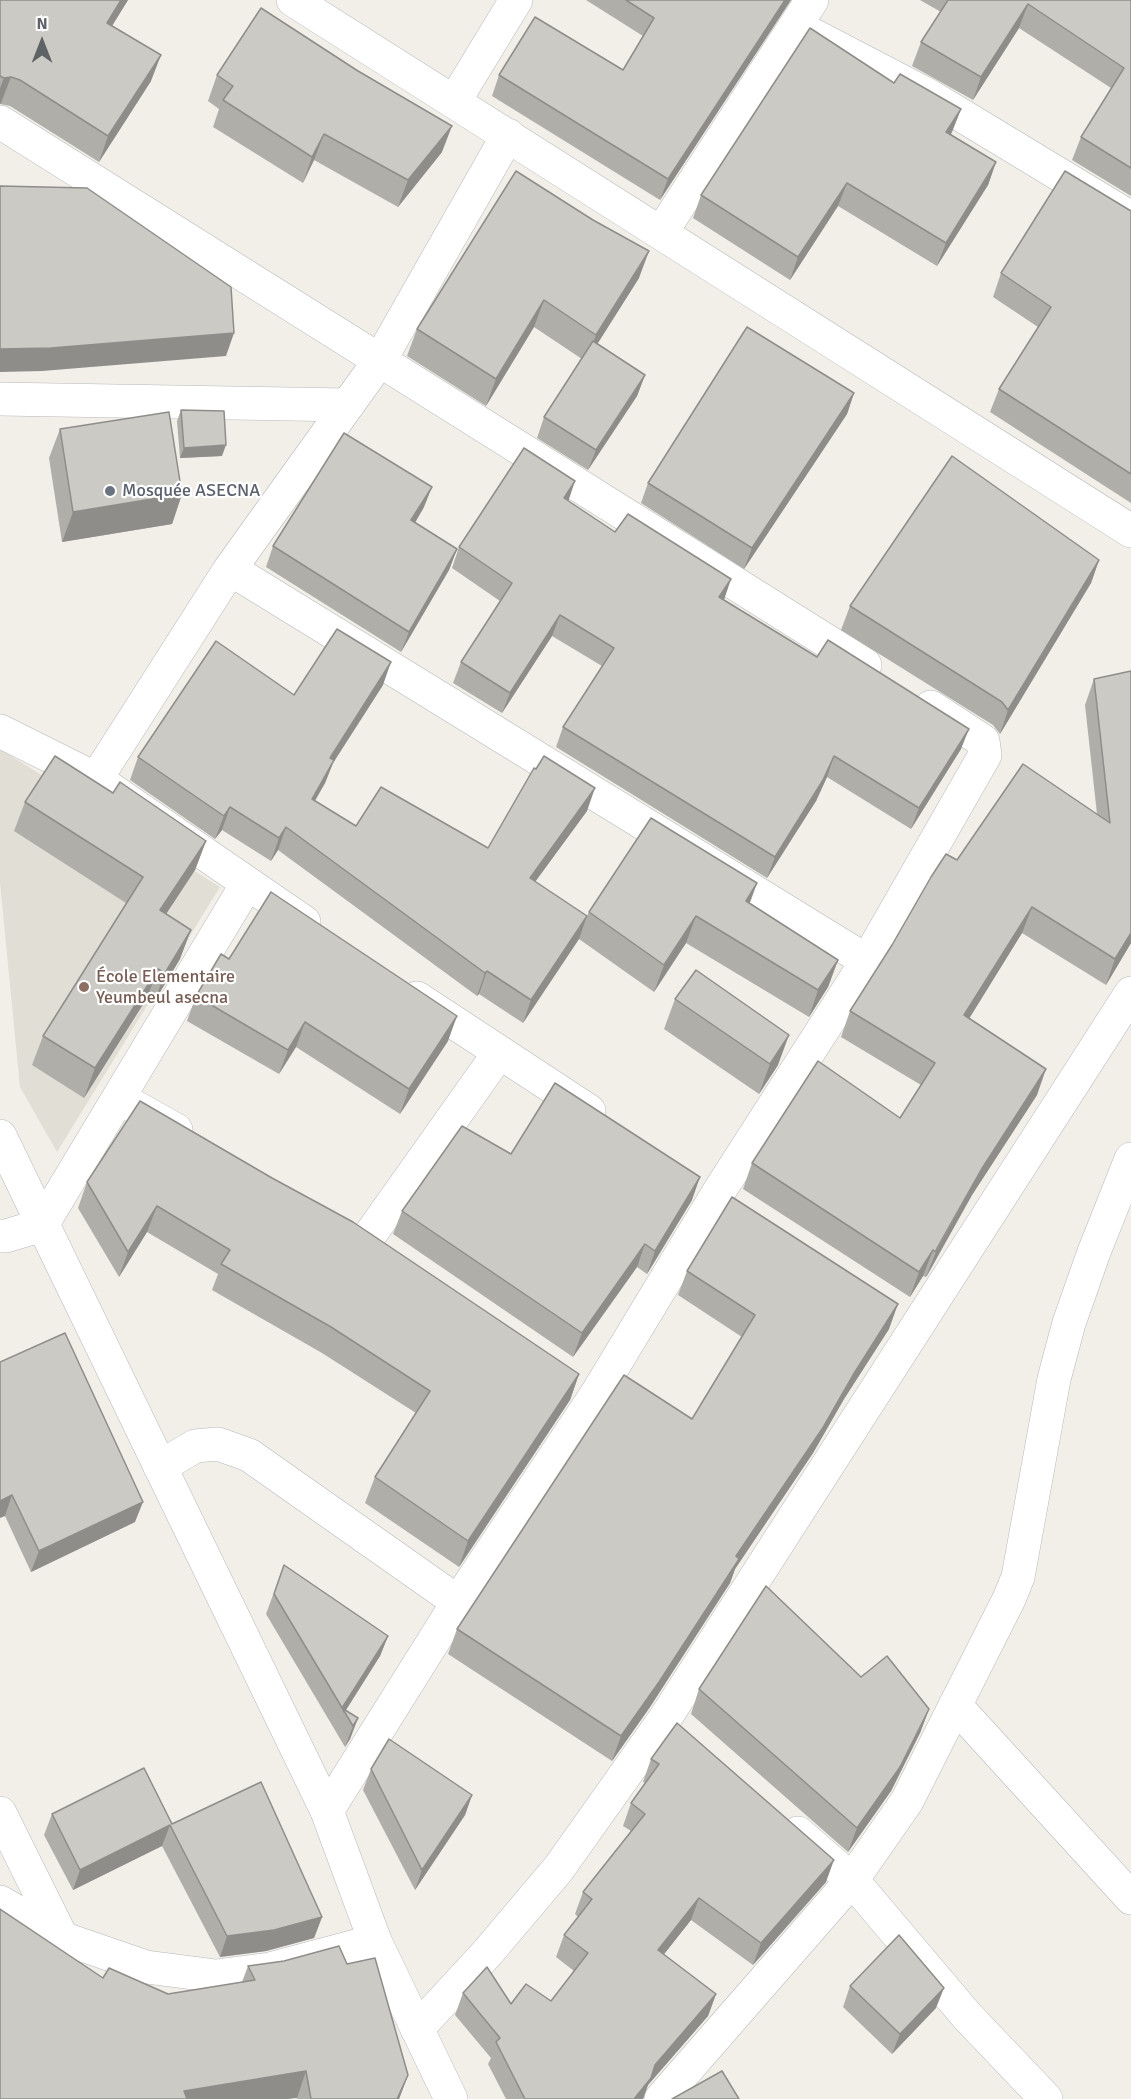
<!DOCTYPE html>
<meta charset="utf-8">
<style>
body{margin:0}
#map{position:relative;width:1131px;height:2099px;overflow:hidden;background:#f1efe8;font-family:Signika,sans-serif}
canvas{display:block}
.north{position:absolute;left:12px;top:12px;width:60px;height:60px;-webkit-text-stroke:4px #fff;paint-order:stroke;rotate:0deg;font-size:16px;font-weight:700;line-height:24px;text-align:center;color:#5f6368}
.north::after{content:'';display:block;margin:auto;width:21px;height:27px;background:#5f6368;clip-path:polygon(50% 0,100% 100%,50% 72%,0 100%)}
</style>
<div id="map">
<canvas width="1131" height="2099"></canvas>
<div class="north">N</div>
</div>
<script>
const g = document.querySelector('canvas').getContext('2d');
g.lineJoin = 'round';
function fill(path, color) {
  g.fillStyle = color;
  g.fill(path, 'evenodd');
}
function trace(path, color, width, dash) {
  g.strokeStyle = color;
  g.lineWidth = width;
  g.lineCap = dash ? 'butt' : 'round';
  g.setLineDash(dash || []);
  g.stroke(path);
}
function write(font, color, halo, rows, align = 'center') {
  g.font = font + ' Signika,sans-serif';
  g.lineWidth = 4.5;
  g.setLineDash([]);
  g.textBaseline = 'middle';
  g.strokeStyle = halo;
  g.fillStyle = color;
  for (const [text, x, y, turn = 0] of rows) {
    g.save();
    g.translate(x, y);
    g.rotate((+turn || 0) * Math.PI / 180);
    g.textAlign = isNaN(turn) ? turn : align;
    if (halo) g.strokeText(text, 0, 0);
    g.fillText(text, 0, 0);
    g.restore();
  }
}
const education = new Path2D(`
 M 0,749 L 220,887 L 57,1152 L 20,1087 L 0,883 Z`);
const minor = new Path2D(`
 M 293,0 L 1131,531
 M 796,26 L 928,95 L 1131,218
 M 454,102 L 516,0
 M 0,122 L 865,665
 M 661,233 L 812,0
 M 0,399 L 348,405
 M 230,569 L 867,961
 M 0,731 L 96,779 L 304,922
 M 96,779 L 230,569 L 380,360 L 508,135
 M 417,998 L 589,1111
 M 119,1098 L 176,1130
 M 0,1236 L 6,1236 L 42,1225 L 247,884
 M 367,1239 L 499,1053
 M 160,1467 L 195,1446 L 218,1444 L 249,1455 L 458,1602
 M 955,1705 L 1131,1898
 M 327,1811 L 458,1602 L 596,1395 L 718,1193 L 867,961 L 985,755 L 983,741 L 931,707
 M 0,1813 L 62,1938
 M 798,1833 L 852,1880 L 967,2016 L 1046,2099
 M 0,1902 L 62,1938 L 146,1967 L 216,1976 L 270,1969 L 375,1941
 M 417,2029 L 489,1951 L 559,1868 L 666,1717 L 1131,993
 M 661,2099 L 852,1880 L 907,1801 L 1009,1599 L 1018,1577 L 1054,1379 L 1069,1323 L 1094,1252 L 1131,1159`);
const secondary = new Path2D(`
 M 0,1136 L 327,1811 L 375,1941 L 451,2099`);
const wall = new Path2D(`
 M 0,0 L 128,0 L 112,26 L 151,81 L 99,162 L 10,106 L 0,104 Z
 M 586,0 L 791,0 L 660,200 L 492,96 L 499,75 L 623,70 L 643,36 Z
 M 920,0 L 1131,0 L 1131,196 L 1072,160 L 1081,137 L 1111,88 L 1019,28 L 973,100 L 912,66 L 921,42 L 941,12 Z
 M 217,75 L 442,152 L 398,207 L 314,160 L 303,183 L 213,127 L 219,109 L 208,101 Z
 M 894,83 L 961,109 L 951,134 L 996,162 L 988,185 L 937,266 L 838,206 L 790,280 L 693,218 L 701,195 Z
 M 1131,211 L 1131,503 L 990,412 L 999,389 L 1038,327 L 993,297 L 1001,273 Z
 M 639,278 L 597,344 L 645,375 L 637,396 L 588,470 L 537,438 L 544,417 L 582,359 L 534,327 L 486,406 L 407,356 L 417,329 Z
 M 854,393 L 847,414 L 744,569 L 641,503 L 648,483 Z
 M 181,410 L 222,456 L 180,458 L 177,421 Z
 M 60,429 L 182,494 L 172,524 L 62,542 L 49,458 Z
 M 568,501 L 615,532 L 961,749 L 911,829 L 827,777 L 816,801 L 767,878 L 556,747 L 563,727 L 602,666 L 552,636 L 502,713 L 453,683 L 461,662 L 500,601 L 452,568 L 459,547 Z
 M 424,507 L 415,523 L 457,549 L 449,570 L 401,652 L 266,567 L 273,546 Z
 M 1099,560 L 1091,583 L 1000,734 L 993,725 L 841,630 L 850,606 Z
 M 1131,671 L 1131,943 L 1106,985 L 1022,933 L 969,1019 L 1037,1095 L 972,1195 L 927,1276 L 926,1277 L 923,1276 L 910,1297 L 743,1189 L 752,1163 L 900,1118 L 921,1085 L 841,1037 L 850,1011 L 957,860 L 1097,814 L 1085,705 L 1094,679 Z
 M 383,685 L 333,763 L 325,783 L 315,801 L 356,826 L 488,848 L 587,811 L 535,882 L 587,916 L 589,912 L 757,883 L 750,903 L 838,960 L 828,987 L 809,1017 L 686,943 L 654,992 L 579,939 L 523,1023 L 479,994 L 477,996 L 278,850 L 271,861 L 222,830 L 215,839 L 130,780 L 138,757 L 294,695 Z
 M 113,793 L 206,841 L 195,870 L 166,914 L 180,959 L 154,1002 L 147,998 L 84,1098 L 32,1065 L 43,1036 L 126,903 L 14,831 L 25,802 Z
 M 229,959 L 448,1041 L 400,1114 L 296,1047 L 279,1074 L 187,1021 L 196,996 Z
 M 675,999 L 778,1065 L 759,1094 L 664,1029 Z
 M 140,1101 L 579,1374 L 570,1400 L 459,1567 L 365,1503 L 375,1477 L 416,1413 L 322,1353 L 212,1290 L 218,1274 L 147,1232 L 119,1277 L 78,1208 L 87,1182 Z
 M 511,1154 L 692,1200 L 647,1274 L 637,1267 L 573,1357 L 393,1234 L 402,1211 Z
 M 687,1271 L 889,1329 L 844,1399 L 813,1453 L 735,1569 L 730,1583 L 650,1707 L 612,1761 L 448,1654 L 457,1629 L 692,1419 L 742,1337 L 678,1295 Z
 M 0,1362 L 135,1522 L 31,1572 L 5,1516 Z
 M 284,1565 L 388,1636 L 380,1656 L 346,1710 L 358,1718 L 350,1739 L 345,1747 L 266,1614 Z
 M 861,1677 L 929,1709 L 920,1733 L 891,1791 L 848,1852 L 691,1714 L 699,1689 Z
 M 651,1759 L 826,1882 L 753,1965 L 691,1920 L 664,1954 L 716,1994 L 708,2016 L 648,2085 L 643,2099 L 506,2099 L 488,2064 L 491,2058 L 455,2015 L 463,1993 L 511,2004 L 551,2001 L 574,1971 L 556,1957 L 564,1935 L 578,1917 L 575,1914 L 583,1892 L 631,1831 L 623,1826 L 631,1803 L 645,1783 L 643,1782 Z
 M 371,1769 L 472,1795 L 465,1815 L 415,1890 L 363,1790 Z
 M 52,1814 L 172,1824 L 322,1917 L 314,1938 L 266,1951 L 220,1957 L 162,1846 L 73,1890 L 44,1835 Z
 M 347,1964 L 408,2075 L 399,2099 L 297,2099 L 297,2098 L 103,1978 L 168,1994 L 242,1982 L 248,1966 Z
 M 850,1986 L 936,2008 L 892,2054 L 843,2007 Z`);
const shadedWall = new Path2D(`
 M 121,0 L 128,0 L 97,50 L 107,23 Z
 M 785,0 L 791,0 L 660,200 L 668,179 Z
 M 1028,4 L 1019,28 L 973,100 L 981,77 Z
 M 161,55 L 151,81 L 99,162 L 108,136 Z
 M 11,77 L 1,103 L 0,104 L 0,88 L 4,78 Z
 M 961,109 L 952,132 L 938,155 L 946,132 Z
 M 452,126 L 442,152 L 398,207 L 408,180 Z
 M 324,134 L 314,160 L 303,183 L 312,157 Z
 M 996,162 L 988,185 L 937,266 L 946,243 Z
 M 847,183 L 838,206 L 790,280 L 798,257 Z
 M 649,251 L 639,278 L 586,362 L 596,335 Z
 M 544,300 L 534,327 L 486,406 L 496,379 Z
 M 234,333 L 226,356 L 42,371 L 0,372 L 0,349 Z
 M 645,375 L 637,396 L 588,470 L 596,450 Z
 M 854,393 L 847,414 L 744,569 L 752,548 Z
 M 226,445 L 222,456 L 180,458 L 184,448 Z
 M 575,481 L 568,502 L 564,498 Z
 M 432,487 L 424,507 L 404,541 L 411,520 Z
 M 182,494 L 172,524 L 62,542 L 73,512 Z
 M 457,549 L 449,570 L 401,652 L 409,632 Z
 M 1099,560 L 1091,583 L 1000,734 L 1008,710 Z
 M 731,579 L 724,600 L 719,597 Z
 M 560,615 L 552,636 L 502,713 L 510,693 Z
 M 391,662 L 383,685 L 333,763 L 325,783 L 303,821 L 312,799 L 330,758 Z
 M 969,729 L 961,749 L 911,829 L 919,808 Z
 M 834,756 L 827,777 L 816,801 L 767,878 L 775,857 Z
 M 595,788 L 587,811 L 521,901 L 530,878 Z
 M 230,807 L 222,830 L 215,839 L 224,816 Z
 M 286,827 L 278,850 L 271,861 L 279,838 Z
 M 206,841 L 195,870 L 149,940 L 160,910 Z
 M 757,883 L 747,909 L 746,901 Z
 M 1032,907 L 1022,933 L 955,1041 L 964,1015 Z
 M 587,916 L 579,939 L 523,1023 L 531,1000 Z
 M 696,916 L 686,943 L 654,992 L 664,965 Z
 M 191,930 L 180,959 L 154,1002 L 165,973 Z
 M 1131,933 L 1131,943 L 1106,985 L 1115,959 Z
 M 838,960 L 828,987 L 809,1017 L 818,990 Z
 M 158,969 L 147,998 L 84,1098 L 95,1068 Z
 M 487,971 L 479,994 L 477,996 L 485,973 Z
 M 457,1016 L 448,1041 L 400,1114 L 409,1089 Z
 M 305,1022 L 296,1047 L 279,1074 L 288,1050 Z
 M 789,1035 L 778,1065 L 759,1094 L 770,1064 Z
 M 1046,1069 L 1037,1095 L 972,1195 L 926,1277 L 936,1252 L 981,1170 Z
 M 700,1177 L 692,1200 L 647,1274 L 655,1251 Z
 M 157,1206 L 147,1232 L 119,1277 L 128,1252 Z
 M 645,1244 L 637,1267 L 573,1357 L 582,1333 Z
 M 933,1250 L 923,1276 L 910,1297 L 919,1272 Z
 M 898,1304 L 889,1329 L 844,1399 L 813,1453 L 735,1569 L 730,1583 L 650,1707 L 612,1761 L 621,1736 Z
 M 579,1374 L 570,1400 L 459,1567 L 468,1541 Z
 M 12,1495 L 5,1516 L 0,1518 L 0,1501 Z
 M 143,1502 L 135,1522 L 31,1572 L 39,1551 Z
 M 388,1636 L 380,1656 L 344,1713 L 342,1708 Z
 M 929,1709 L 920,1733 L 891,1791 L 848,1852 L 857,1828 Z
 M 358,1718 L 350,1739 L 345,1747 L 353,1726 Z
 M 472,1795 L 465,1815 L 415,1890 L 422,1870 Z
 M 170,1825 L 162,1846 L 73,1890 L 80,1870 Z
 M 834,1860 L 826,1882 L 753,1965 L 761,1943 Z
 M 699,1898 L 691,1920 L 650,1972 L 658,1950 Z
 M 322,1917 L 314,1938 L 266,1951 L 220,1957 L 227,1936 Z
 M 944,1988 L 936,2008 L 892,2054 L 900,2034 Z
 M 716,1994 L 708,2016 L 648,2085 L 643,2099 L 634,2099 L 655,2065 Z
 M 306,2071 L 297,2098 L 288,2099 L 181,2099 L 184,2091 Z
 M 408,2075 L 399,2099 L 397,2099 Z`);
const building = new Path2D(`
 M 0,0 L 121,0 L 107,23 L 161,55 L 108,136 L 20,80 L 11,77 L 4,78 L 0,76 Z
 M 626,0 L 785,0 L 668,179 L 499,75 L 535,17 L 623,70 L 654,18 Z
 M 948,0 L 1131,0 L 1131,168 L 1081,137 L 1124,68 L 1028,4 L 981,77 L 921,42 Z
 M 261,8 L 358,71 L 452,126 L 408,180 L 324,134 L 312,157 L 223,100 L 233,86 L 217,75 Z
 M 810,28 L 894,83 L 900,74 L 961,109 L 946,132 L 996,162 L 946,243 L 847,183 L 798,257 L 701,195 Z
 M 516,171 L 593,220 L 649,251 L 596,335 L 544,300 L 496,379 L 417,329 Z
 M 1065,171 L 1131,211 L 1131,474 L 999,389 L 1051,307 L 1001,273 Z
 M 0,186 L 87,188 L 231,287 L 234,333 L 51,348 L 0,349 Z
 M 747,327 L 854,393 L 752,548 L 648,483 Z
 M 593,341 L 645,375 L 596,450 L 544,417 Z
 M 181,410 L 224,411 L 226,445 L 184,448 Z
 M 169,412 L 182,494 L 73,512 L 60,429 Z
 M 344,433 L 432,487 L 411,520 L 457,549 L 409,632 L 273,546 Z
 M 524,448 L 575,481 L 564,498 L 615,532 L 628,514 L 731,579 L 719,597 L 817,657 L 828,640 L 969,729 L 919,808 L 834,756 L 823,780 L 775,857 L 563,727 L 614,648 L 560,615 L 510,693 L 461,662 L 512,583 L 459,547 Z
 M 952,456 L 1099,560 L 1008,710 L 1002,702 L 850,606 Z
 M 337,629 L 391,662 L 330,758 L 334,760 L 312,799 L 356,826 L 381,787 L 488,848 L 534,768 L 536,769 L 544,756 L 595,788 L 530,878 L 587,916 L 531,1000 L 487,971 L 485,973 L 286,827 L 279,838 L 230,807 L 224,816 L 138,757 L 216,641 L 294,695 Z
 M 1131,671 L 1131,933 L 1115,959 L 1032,907 L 964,1015 L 1046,1069 L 981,1170 L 936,1250 L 936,1252 L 933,1250 L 919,1272 L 752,1163 L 818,1061 L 900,1118 L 935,1063 L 850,1011 L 892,945 L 931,877 L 946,854 L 957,860 L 1023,764 L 1110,823 L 1094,679 Z
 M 55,756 L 113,793 L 120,782 L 206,841 L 160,910 L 191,930 L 165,973 L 158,969 L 95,1068 L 43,1036 L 143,877 L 25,802 Z
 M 651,818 L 757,883 L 746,901 L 838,960 L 818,990 L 696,916 L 664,965 L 589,912 Z
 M 271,892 L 457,1016 L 409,1089 L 305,1022 L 288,1050 L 196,996 L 221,954 L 229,959 Z
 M 696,970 L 789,1035 L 770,1064 L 675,999 Z
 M 555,1083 L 700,1177 L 655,1251 L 645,1244 L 582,1333 L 402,1211 L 462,1126 L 511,1154 Z
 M 140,1101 L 272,1178 L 353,1222 L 579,1374 L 468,1541 L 375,1477 L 430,1391 L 331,1327 L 221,1264 L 230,1250 L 157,1206 L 128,1252 L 87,1182 Z
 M 732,1197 L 898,1304 L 853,1375 L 822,1429 L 736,1556 L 739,1559 L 659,1682 L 621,1736 L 457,1629 L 624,1375 L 692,1419 L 755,1315 L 687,1271 Z
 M 65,1333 L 143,1502 L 39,1551 L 12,1495 L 0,1501 L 0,1362 Z
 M 284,1565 L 388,1636 L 342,1708 L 358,1718 L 353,1726 L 274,1594 Z
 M 766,1586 L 861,1677 L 887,1656 L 929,1709 L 900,1767 L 857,1828 L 699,1689 Z
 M 677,1723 L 834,1860 L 761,1943 L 699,1898 L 658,1950 L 716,1994 L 655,2065 L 651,2078 L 634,2099 L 525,2099 L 496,2042 L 500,2038 L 463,1993 L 487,1967 L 511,2004 L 526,1984 L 551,2001 L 588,1953 L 564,1935 L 592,1899 L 583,1892 L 645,1814 L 631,1803 L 659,1764 L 651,1759 Z
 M 389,1739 L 472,1795 L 422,1870 L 371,1769 Z
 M 144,1768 L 172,1824 L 261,1782 L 322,1917 L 274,1930 L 227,1936 L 170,1825 L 80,1870 L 52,1814 Z
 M 0,1909 L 103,1978 L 109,1968 L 168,1994 L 255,1980 L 248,1966 L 284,1961 L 339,1946 L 347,1964 L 375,1958 L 408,2075 L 397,2099 L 311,2099 L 306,2071 L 184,2091 L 187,2099 L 0,2099 Z
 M 899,1935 L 944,1988 L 900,2034 L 850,1986 Z
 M 722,2071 L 739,2099 L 672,2099 Z`);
const markers = [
 [110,491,6,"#6b7280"],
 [84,987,6,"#8d6e63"]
];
const worshipNames = [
 ["Mosquée ASECNA",122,491]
];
const educationNames = [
 ["École Elementaire",96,977],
 ["Yeumbeul asecna",96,998]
];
fill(education, '#e1ded6');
trace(minor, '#b5b8bc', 34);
trace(secondary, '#b6babf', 34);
trace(minor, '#fff', 33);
trace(secondary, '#fff', 33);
fill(wall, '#afaea9');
fill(shadedWall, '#8f8d8a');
fill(building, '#cccac5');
trace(building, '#8f8d8a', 1.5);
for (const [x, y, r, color] of markers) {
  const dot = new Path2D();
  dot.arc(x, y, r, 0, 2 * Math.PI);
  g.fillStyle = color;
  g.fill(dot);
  trace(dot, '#fff', 2);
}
write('18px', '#5b616d', '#fff', worshipNames, 'left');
write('18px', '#785e54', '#fff', educationNames, 'left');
</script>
